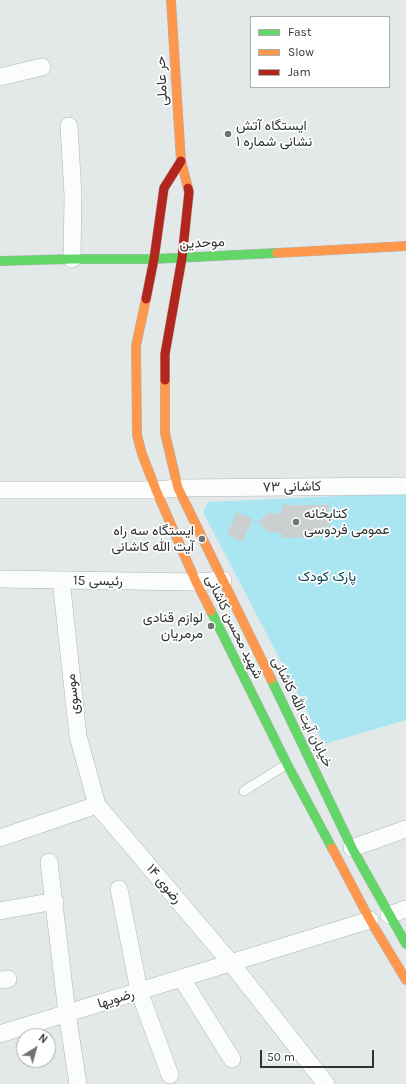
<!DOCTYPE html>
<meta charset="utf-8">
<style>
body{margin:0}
#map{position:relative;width:406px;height:1084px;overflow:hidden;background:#e3e8e8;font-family:Karla,sans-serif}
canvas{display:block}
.legend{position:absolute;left:250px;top:16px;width:140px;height:72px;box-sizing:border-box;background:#fff;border:1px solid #adaeae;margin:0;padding:5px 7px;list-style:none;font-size:12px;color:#313435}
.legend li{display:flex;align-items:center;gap:8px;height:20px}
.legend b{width:20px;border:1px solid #adaeae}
.north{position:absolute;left:16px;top:1028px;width:40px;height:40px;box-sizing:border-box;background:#fff;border:1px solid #adaeae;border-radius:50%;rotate:37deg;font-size:11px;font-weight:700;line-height:16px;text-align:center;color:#313435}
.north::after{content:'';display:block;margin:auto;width:14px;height:18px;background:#6f7374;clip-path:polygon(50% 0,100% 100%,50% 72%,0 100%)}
.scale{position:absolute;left:260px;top:1050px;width:114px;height:18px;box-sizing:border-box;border:2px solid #313435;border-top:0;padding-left:5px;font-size:12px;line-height:14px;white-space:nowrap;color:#313435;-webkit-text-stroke:3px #fff;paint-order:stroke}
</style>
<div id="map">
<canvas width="406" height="1084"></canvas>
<ul class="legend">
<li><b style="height:5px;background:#63d668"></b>Fast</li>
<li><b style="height:5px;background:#ff974d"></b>Slow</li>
<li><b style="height:5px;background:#b3261e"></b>Jam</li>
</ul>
<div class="north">N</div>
<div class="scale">50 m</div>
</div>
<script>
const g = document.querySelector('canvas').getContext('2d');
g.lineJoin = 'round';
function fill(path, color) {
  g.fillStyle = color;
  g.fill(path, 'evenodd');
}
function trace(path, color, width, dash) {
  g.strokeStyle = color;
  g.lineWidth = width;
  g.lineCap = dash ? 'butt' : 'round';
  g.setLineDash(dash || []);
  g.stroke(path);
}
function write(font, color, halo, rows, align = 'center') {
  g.font = font + ' Karla,Vazirmatn,sans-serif';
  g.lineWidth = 3.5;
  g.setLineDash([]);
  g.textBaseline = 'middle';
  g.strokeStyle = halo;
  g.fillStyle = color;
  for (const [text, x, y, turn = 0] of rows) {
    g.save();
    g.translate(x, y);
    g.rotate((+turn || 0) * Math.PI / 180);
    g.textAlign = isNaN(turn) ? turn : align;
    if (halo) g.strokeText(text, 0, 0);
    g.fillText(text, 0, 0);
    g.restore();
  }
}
const green = new Path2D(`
 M 406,493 L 406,720 L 324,744 L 203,512 L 208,502 Z`);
const building = new Path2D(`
 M 282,505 L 329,505 L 330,531 L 320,531 L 320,537 L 282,538 L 282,533 L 268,532 L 258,522 L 268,513 L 282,513 Z
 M 237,512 L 253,519 L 242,542 L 227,534 Z`);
const lane = new Path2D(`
 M 244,791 L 287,764`);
const street = new Path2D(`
 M 0,77 L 42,67
 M 69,126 L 73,196 L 72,259
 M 0,490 L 156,490 L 178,488 L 406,486
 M 0,579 L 196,582 L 223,580
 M 61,580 L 78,736 L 97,805 L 231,963 L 326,1084
 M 0,838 L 97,805
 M 352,848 L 406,829
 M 49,862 L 67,1013 L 78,1084
 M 119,889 L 139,991 L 170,1075
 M 0,911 L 55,901
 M 389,915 L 406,909
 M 182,979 L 232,1059
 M 0,980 L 8,979
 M 0,1034 L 370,920`);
const fast = new Path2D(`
 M 0,261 L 72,259 L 154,259 L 277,253
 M 211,611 L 287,764 L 332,848
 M 271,679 L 352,848 L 406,944`);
const slow = new Path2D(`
 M 171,0 L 181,161 L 188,188
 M 277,253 L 406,246
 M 146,299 L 136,346 L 137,435 L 142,454 L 156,490 L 196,582 L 211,611
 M 165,380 L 165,433 L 178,488 L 271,679
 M 332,848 L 370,920 L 406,980`);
const jam = new Path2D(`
 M 146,299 L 154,259 L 164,188 L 181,161
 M 165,380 L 165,354 L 182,258 L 189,192 L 188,188`);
const markers = [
 [228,134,4,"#6f7374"],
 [296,522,4,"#6f7374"],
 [202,539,4,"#6f7374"],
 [211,626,4,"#6f7374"]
];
const streetNames = [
 ["حر عاملی",162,81,-93],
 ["موحدین",202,243,-3],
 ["کاشانی ۷۳",292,487,-1],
 ["رئیسی 15",98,581,1],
 ["شهید محسن کاشانی",234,627,64],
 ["موسوی",73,694,-96],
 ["خیابان آیت الله کاشانی",302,712,64],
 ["رضوی ۱۴",164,884,50],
 ["رضویها",116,999,-17]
];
const poiNames = [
 ["ایستگاه آتش",236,126],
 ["نشانی شماره ۱",236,142],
 ["کتابخانه",304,514],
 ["عمومی فردوسی",304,530],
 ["ایستگاه سه راه",194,531,"right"],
 ["آیت الله کاشانی",194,547,"right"],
 ["لوازم قنادی",203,618,"right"],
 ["مرمریان",203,634,"right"]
];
const parkNames = [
 ["پارک کودک",327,577]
];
fill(green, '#aae6f2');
fill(building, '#cbcfcf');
trace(lane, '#b1b5b5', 10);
trace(street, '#b1b5b5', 18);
trace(fast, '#b1b5b5', 10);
trace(slow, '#b1b5b5', 10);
trace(jam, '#b1b5b5', 10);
trace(lane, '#fbfcfc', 9);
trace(street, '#fbfcfc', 17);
trace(fast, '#63d668', 9);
trace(slow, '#ff974d', 9);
trace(jam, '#b3261e', 9);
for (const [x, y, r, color] of markers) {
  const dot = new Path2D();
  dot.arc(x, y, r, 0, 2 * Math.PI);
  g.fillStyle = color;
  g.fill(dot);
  trace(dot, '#fff', 1.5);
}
write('14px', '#313435', '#fff', streetNames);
write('14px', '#313435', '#fff', poiNames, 'left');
write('14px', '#104650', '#fff', parkNames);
</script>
